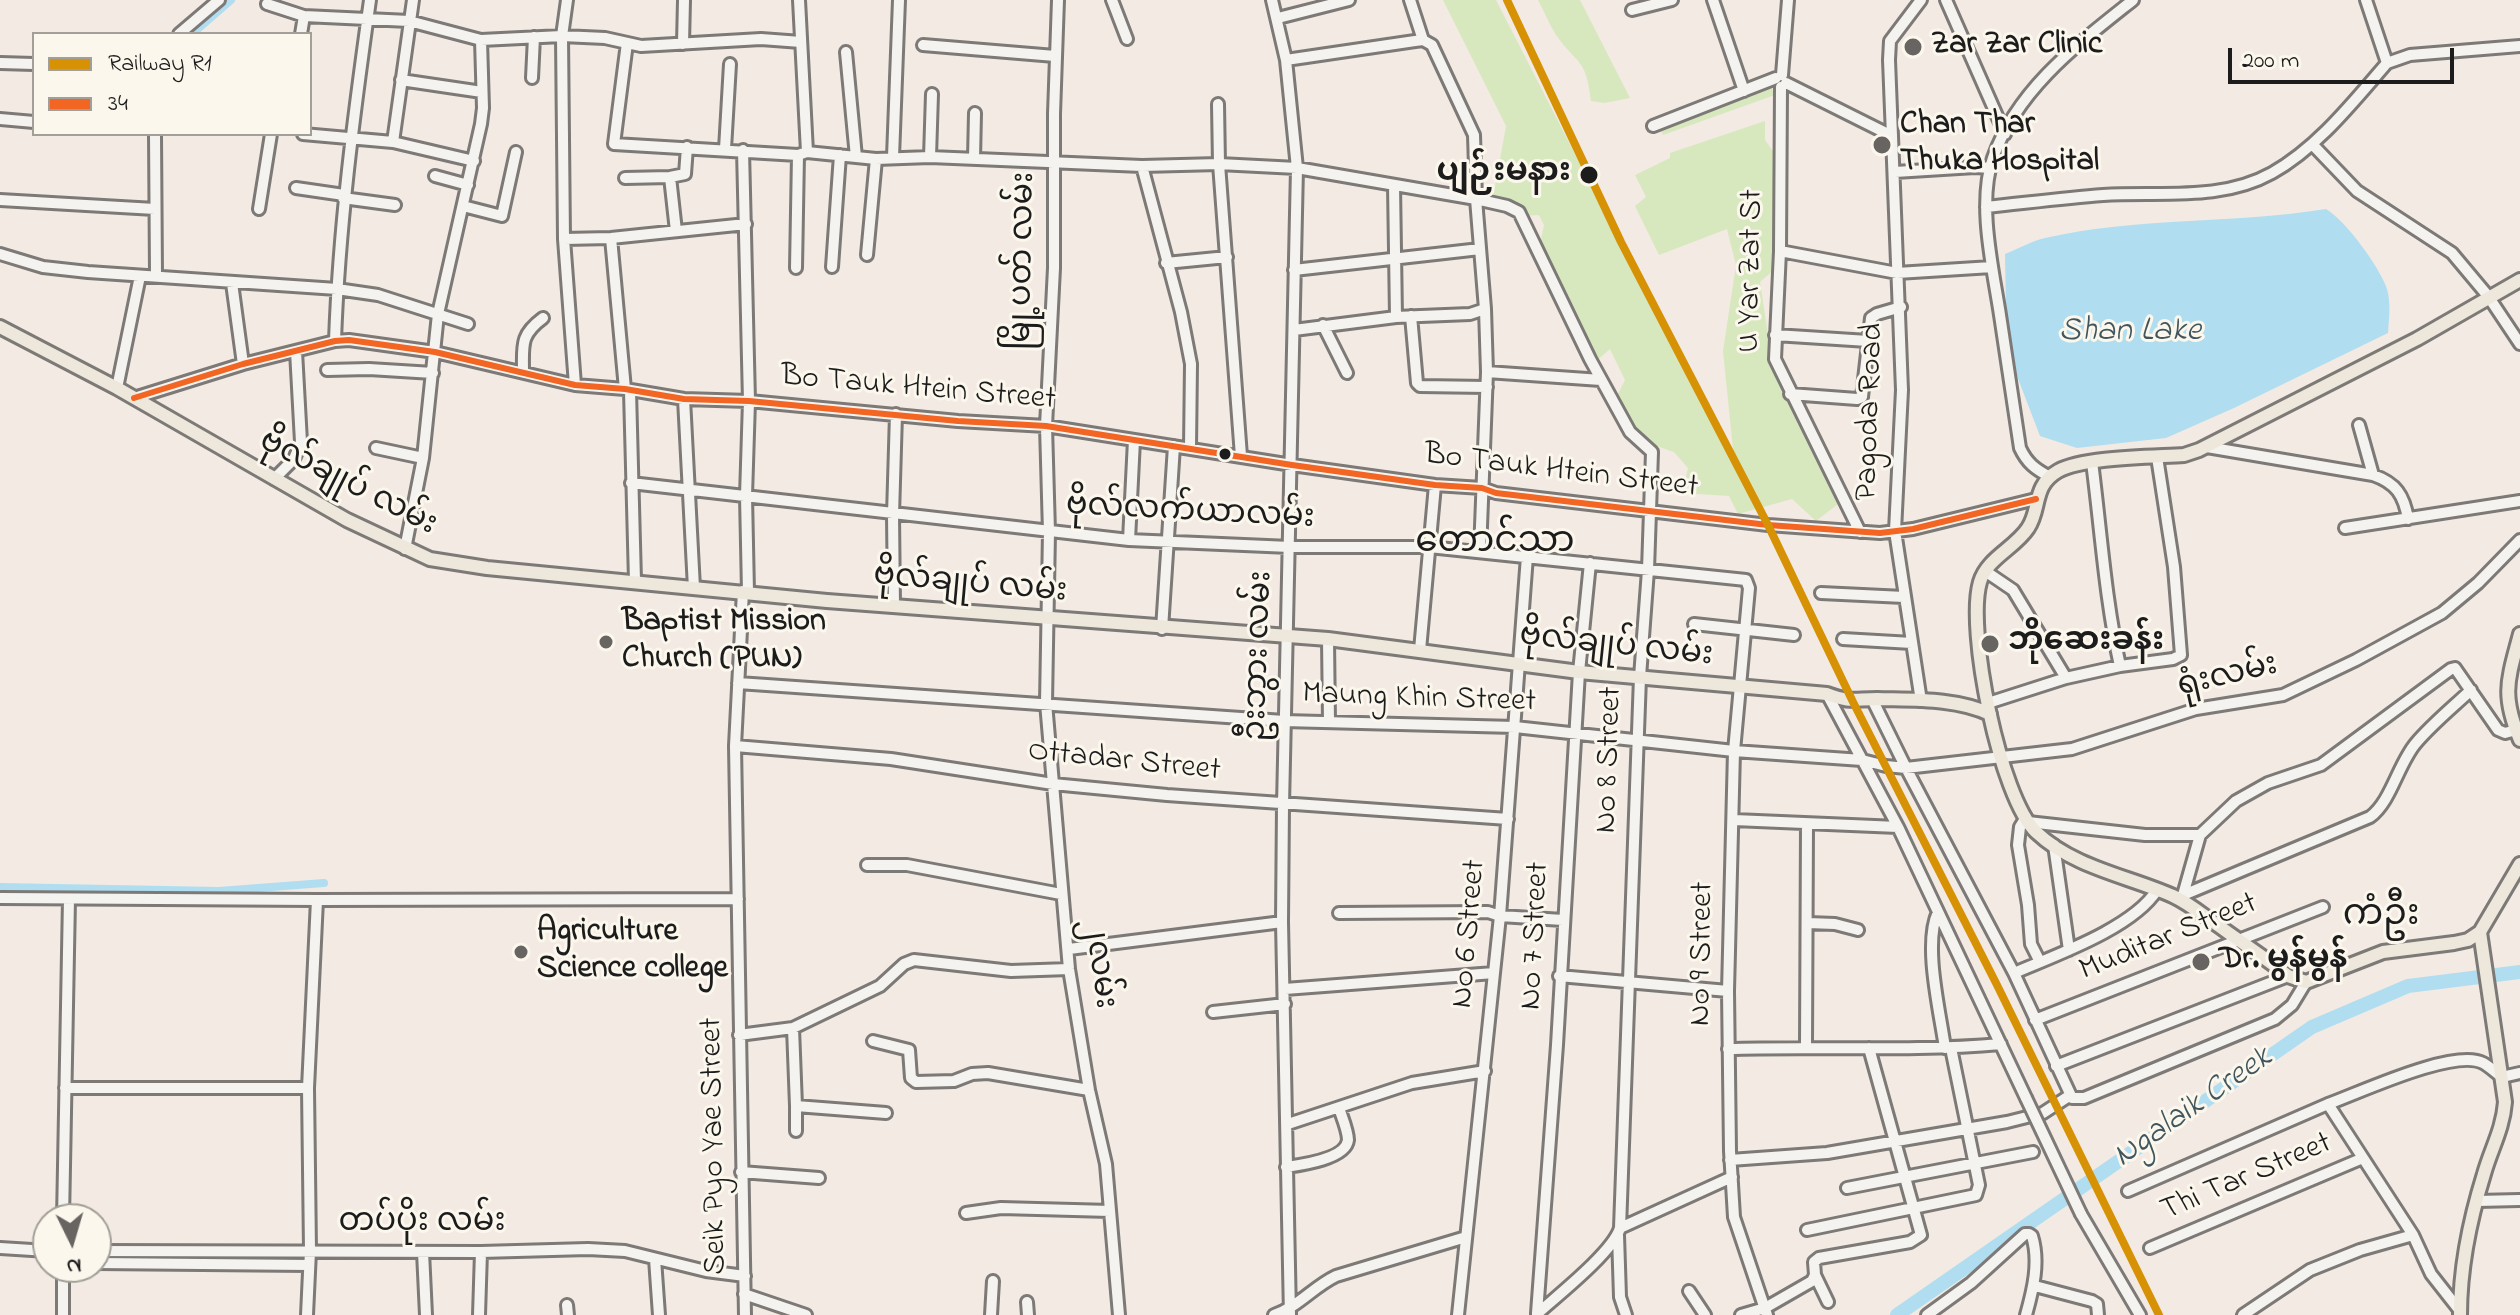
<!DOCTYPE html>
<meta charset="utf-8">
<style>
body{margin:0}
#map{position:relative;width:2520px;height:1315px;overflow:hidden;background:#f2eae3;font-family:"Indie Flower",sans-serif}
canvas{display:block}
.legend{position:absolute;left:32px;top:32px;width:280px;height:104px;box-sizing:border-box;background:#fbf7ec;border:2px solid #a29f99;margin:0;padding:10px 14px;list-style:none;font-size:24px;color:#1c1c1c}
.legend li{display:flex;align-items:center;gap:16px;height:40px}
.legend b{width:40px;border:2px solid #a29f99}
.north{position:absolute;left:32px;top:1203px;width:80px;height:80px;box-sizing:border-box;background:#fbf7ec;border:2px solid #a29f99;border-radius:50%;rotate:175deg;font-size:22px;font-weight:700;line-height:32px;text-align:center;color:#1c1c1c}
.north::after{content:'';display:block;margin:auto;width:28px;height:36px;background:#676462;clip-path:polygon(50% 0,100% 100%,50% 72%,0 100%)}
.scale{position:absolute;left:2228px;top:48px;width:226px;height:36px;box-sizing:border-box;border:4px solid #1c1c1c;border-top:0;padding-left:10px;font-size:24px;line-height:28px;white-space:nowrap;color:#1c1c1c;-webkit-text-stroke:6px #fbf7ec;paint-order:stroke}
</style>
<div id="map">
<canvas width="2520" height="1315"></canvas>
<ul class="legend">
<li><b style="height:10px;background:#d69104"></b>Railway R1</li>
<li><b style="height:10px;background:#f26522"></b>34</li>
</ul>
<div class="north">N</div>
<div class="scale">200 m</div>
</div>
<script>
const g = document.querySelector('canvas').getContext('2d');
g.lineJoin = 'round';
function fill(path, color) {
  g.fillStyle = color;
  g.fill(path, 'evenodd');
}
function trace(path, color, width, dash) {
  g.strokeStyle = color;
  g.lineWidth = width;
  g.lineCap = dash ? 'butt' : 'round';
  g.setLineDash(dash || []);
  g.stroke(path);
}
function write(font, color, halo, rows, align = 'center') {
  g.font = font + ' "Indie Flower","Noto Sans Myanmar",sans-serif';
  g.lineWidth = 6;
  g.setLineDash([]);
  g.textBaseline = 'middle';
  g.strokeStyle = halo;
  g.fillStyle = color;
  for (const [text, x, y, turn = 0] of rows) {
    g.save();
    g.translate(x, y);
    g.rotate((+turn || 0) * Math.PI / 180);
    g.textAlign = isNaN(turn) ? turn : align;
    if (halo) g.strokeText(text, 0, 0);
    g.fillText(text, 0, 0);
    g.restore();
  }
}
const green = new Path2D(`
 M 1443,0 L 1496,0 L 1724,445 L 1733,449 L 1723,351 L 1736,265 L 1727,229 L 1659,255 L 1635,206 L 1646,197 L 1635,175 L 1670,158 L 1670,153 L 1765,121 L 1765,140 L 1775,154 L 1776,268 L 1760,282 L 1773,368 L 1839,499 L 1838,504 L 1816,521 L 1792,499 L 1738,514 L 1729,496 L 1682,493 L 1688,468 L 1674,452 L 1645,442 L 1616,398 L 1625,380 L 1610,349 L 1595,362 L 1540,245 L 1544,225 L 1539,215 L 1520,216 L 1492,203 L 1506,126 Z
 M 1538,0 L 1580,0 L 1630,98 L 1604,103 L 1591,101 C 1586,57 1578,66 1556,35 C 1549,24 1544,11 1538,0 Z
 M 1772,88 L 1775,95 L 1663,135 L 1660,129 Z`);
const water = new Path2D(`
 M 2326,209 C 2345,220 2380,267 2387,289 C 2391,303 2389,319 2388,333 L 2234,408 L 2166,438 L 2077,448 L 2040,436 L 2017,376 L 2006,308 L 2005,254 C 2018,249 2032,241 2045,238 C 2137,217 2232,224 2326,209 Z`);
const canal = new Path2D(`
 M 192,34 L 231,0
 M 0,887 L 219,891 L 324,883`);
const river = new Path2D(`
 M 1897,1315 L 2312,1027 L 2408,986 L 2520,972`);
const minor = new Path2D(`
 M 567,0 L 562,36 L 564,239 L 575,385
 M 799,0 L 807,152 L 876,159 L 930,157 L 1142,166 L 1219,164 L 1297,168 L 1476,199 L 1485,309 L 1487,372 L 1480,552
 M 1058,0 L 1054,114 L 1054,268 L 1046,426 L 1049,532 L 1046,703 L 1069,969 L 1089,1090 L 1106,1164 L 1119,1315
 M 1112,0 L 1127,39
 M 1272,0 L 1286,60 L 1297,168 L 1283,805 L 1282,922 L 1290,1315
 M 1410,0 L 1423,40
 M 1713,0 L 1744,91
 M 1921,0 L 1890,41 L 1889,60 L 1902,390 L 1895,531 L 1921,701
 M 1946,0 L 2005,134
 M 267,4 L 304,16 L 409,21 L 481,40 L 562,36 L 605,38 L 641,46 L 761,39 L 801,42
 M 1632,10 L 1672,0
 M 1278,18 L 1349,0
 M 179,34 L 219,0
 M 301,34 L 304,16
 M 627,43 L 614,144 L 798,155 L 807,152
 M 683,44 L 684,0
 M 923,45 L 1055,56
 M 846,52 L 856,157
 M 1286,60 L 1415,41 L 1423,40 L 1432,45 L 1474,135 L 1476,199 L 1507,206 L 1519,212 L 1590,359 L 1630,432 L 1652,452 L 1648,570 L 1640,677 L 1620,1228
 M 0,63 L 34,64
 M 2387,63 L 2410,55 L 2520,46
 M 1782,75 L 1788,0
 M 532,78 L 534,37
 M 401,80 L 482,92
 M 1786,83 L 1892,136
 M 1781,87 L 1780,251 L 1775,359 L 1860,532
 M 1218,104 L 1219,164 L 1241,456
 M 0,119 L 34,122
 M 1653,126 L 1776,78
 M 155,134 L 156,275
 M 303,134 L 393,142 L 474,161
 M 393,142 L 413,0
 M 2312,144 L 2357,191 L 2452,253 L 2488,296 L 2520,344
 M 725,149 L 730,64
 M 743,150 L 749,401 L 746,496 L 748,592
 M 893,157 L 899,0
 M 930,157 L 932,94
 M 974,159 L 975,113
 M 1142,166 L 1181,312 L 1191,364 L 1190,448
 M 1895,172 L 1975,167 L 1990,168
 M 435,176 L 468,185
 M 670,177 L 676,231
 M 625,178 L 670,177 L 685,174 L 687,147
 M 1394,185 L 1396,317
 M 296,188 L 344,195
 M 343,198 L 395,205
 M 0,200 L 155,209
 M 463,206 L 502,216 L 516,152
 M 1986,207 C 2025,203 2064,198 2103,195 C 2159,191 2220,202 2272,173 C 2318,147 2353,102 2387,63 L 2366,0
 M 259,209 L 271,134
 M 611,238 L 625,389
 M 564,239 L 611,238 L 746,224
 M 1780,251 L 1897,273 L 1992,267
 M 0,254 L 43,267 L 88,272 L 337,289 L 378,295 L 468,324
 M 867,255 L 876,159
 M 1166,263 L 1227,257
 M 832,267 L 840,155
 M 796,268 L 798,155
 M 1294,270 L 1480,249
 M 232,283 L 243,364
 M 1411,316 L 1417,383 L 1420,386 L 1487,387
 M 1323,325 L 1347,373
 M 1294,330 L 1396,317 L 1470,314 L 1485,309
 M 1775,335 L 1868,341
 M 335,341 C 339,226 354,114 370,0
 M 327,370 L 369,369 L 433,373
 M 523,372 C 523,345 520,335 543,318
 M 1487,372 L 1601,380
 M 117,388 L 140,276
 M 630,391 L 635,581
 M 1790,394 L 1857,399 L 1862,397 L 1871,318 L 1877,314 L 1901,307
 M 134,398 L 243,364 L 335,341 L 349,340 L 435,352 L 575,385 L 625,389 L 684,399 L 749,401 L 958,421 L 1046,426 L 1292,465 L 1435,485 L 1482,488 L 1496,493 L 1768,525 L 1880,533 L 1913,529 L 2036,499
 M 684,399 L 694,588
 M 2359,425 L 2373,475
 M 2207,447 L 2373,475 C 2396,483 2404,495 2408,519
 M 376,448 L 423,458
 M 2092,462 C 2101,531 2105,598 2120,666
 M 2050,477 C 2035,469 2027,463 2020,448 C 2013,404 2007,359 2000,315 C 1993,269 1977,203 1993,158 C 2017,89 2079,43 2133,0
 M 274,479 L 294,459 L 301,442 L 296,351
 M 631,483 L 1129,540 L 1290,547 L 1429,547 L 1746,580 L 1749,588 L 1734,751 L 1728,991 L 1730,1151 L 1734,1217 L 1767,1315
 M 2345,528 L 2520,501
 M 1129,540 L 1134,440
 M 405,549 L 423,458 L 438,314 L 481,124 L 483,108 L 481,40
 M 1985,571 L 2013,590 L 2066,678
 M 743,591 L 735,746 L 745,1315
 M 1821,593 L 1904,597
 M 894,605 L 893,515 L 896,414
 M 1694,624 L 1794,635
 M 1162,629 L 1174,446
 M 1328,639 L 1329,722
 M 1843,639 L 1912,643
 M 1420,650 L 1435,485
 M 738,683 L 1284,721 L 1515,727 L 1734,751 L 1862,760 L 1886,766 L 1906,768 L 2072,749 L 2196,709 L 2283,695 L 2356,660 L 2442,613 L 2478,583 L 2520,540
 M 1827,694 L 1898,827 L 2026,1098
 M 1872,699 L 1906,768 L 2014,973 L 2072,1098 L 2084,1098 L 2275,1019 L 2292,1005 L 2306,982
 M 1988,703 L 2066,678 L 2120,666 L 2173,659 L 2181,655 L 2174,567 L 2157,457
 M 735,746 L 891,759 L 1053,784 L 1167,795 L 1508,819
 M 2025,819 L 2020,827 L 2018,845 L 2028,905 L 2031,944 L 2040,962
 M 1734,820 L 1898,827
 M 2028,822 L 2145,835 L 2200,835
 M 2054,845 L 2069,950
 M 867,865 L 907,865 L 1061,894
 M 2183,895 L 2200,835 L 2236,801 L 2268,783 L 2321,765 L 2451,669 L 2455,668 L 2498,730 L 2505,733 L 2516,730
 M 2181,896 L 2370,817 C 2391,802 2398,764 2416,743 C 2432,724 2453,707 2471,690
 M 0,898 L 317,900 L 738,899
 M 1938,912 C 1923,944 1940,1012 1945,1048
 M 1339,913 L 1488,912 L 1500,916 L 1563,920
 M 1808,923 L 1835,924 L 1858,930
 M 1069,949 L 1282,922
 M 2014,973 C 2056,955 2133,928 2157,890
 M 1559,976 L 1728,991
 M 1285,989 L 1494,973
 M 1213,1012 L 1285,1004
 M 2035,1020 L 2323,907
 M 793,1028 L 796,1106 L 886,1113
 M 739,1035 L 793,1028 L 880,986 L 904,964 L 914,960 L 1011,971 L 1069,969
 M 873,1041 L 909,1050 L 911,1078 L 916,1082 L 954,1081 L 972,1074 L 988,1073 L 1089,1090
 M 1806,1046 L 1807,824
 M 1728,1049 C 1819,1046 1910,1052 2001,1044
 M 2056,1066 L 2288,976
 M 65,1088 L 308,1088
 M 1288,1124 L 1412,1083 L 1485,1071
 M 796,1131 L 796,1106
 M 1730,1160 L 1827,1153 L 2007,1122 L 2043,1113 L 2069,1096
 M 1286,1167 C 1300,1165 1346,1159 1348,1140 C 1348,1131 1342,1117 1339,1108
 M 741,1172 L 819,1178
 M 1847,1188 L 2033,1152
 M 2128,1191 L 2328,1104
 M 2477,1201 L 2520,1200
 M 966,1213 L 1001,1208 L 1110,1211
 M 2081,1214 L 2140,1315
 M 63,1219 L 69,899
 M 1807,1230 L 1976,1195 L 1979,1185 L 1951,1048
 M 1618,1235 L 1620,1297 L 1626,1315
 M 0,1248 L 48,1251
 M 2150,1248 L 2363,1158
 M 96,1251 L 481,1252 L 588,1249 L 625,1251 L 706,1271 L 745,1276
 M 423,1252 L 426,1315
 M 655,1259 L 659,1315
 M 96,1263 L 309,1265
 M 1815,1275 L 1828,1302
 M 2035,1286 L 2092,1301 L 2097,1304 L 2098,1315
 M 1689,1291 L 1705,1315
 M 744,1294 L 806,1315
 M 1027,1302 L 1028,1315
 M 567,1305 L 568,1315
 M 2460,1311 L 2431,1274 L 2413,1235 L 2328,1104 C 2359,1093 2454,1048 2483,1063 C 2489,1066 2496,1073 2502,1077 L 2520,1073
 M 1537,1313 L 1557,1045 L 1579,672 L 1590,563
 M 1537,1314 C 1557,1296 1613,1252 1620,1228 L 1732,1177
 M 63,1315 L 63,1267
 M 307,1315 L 310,1251 L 308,1088 L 317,900
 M 479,1315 L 481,1252
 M 991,1315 L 993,1281
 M 1274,1315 C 1298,1307 1313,1287 1336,1276 L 1466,1237
 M 1458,1315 L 1500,916 L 1527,556
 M 1741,1315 L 1765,1308 L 1812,1281 L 1815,1275 L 1814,1262 L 1819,1258 L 1910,1242 L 1921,1235 L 1869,1048
 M 1927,1315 L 1971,1283 L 2025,1234 L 2029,1234 L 2032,1236 C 2040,1262 2033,1290 2026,1315
 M 2243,1315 L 2310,1270 L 2360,1250 L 2413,1235`);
const major = new Path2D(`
 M 0,327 L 117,388 L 347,520 L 430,559 L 487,568 L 827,601 L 1328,639 L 1579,672 L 1827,694 C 1851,703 1854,699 1877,699 C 1914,700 1956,698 1990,714
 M 2520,634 C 2508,680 2501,694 2520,740
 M 2480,932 L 2468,940 L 2454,943 L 2383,952 L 2306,982 L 2288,976 C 2266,958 2242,943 2219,926 C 2204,916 2190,904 2173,896 C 2128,876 2074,868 2036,832 C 2000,797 1966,630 1980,582 C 1987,558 2015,548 2028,528 C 2041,509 2032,486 2058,471 C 2083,457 2154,457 2184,455 L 2199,450 L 2417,339 L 2520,280
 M 2460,1315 C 2460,1268 2470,1219 2484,1174 C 2491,1149 2503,1129 2505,1102 L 2480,932 L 2520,864`);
const minorBridge = new Path2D(`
 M 2026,1098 L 2081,1214`);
const bus1 = new Path2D(`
 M 134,398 L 243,364 L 335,341 L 349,340 L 435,352 L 575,385 L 625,389 L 684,399 L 749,401 L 958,421 L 1046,426 L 1292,465 L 1435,485 L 1482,488 L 1496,493 L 1768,525 L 1880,533 L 1913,529 L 2036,499`);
const rail1 = new Path2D(`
 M 1507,0 L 1621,242 L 1768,525 L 1853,702 L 1997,985 L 2159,1315`);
const markers = [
 [1913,47,10,"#676462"],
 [1882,145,10,"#676462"],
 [1589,175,10,"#1c1c1c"],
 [1225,454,7,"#1c1c1c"],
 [606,642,8,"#676462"],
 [1990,644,10,"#676462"],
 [521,952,8,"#676462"],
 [2201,962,10,"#676462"]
];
const poiNames = [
 ["Zar Zar Clinic",1931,47],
 ["Chan Thar",1900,127],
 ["Thuka Hospital",1900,164],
 ["Baptist Mission",622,624],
 ["Church (PUN)",622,661],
 ["ဘိုဆေးခန်း",2008,644],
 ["Agriculture",537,934],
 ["Science college",537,971],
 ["Dr. မွန်မွန်",2219,962]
];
const stopNames = [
 ["ပျဉ်းမနား",1571,175]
];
const streetNames = [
 ["မြို့ပတ် လမ်း",1025,261,-89],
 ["U Yar Zat St",1753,271,-89],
 ["Bo Tauk Htein Street",918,390,5],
 ["Pagoda Road",1872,412,-88],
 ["Bo Tauk Htein Street",1561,473,7],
 ["ဗိုလ်ချုပ် လမ်း",347,485,27],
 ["ဗိုလ်လက်ယာလမ်း",1190,514,3],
 ["ဗိုလ်ချုပ် လမ်း",970,586,5],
 ["ဗိုလ်ချုပ် လမ်း",1616,648,6],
 ["ဦးဘွား လမ်း",1261,656,-88],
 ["ရုံးလမ်း",2228,678,-13],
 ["Maung Khin Street",1419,700,2],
 ["No 8 Street",1611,760,-88],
 ["Ottadar Street",1124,763,6],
 ["No 6 Street",1471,934,-85],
 ["No 7 Street",1537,936,-87],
 ["Muditar Street",2169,939,-22],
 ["No 9 Street",1704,954,-89],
 ["၂လမ်း",1097,964,82],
 ["Seik Pyo Yae Street",716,1146,-91],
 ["Thi Tar Street",2247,1179,-23],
 ["တပ်ပိုး လမ်း",422,1225]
];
const waterNames = [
 ["Shan Lake",2130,333],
 ["Ngalaik Creek",2194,1109,-35]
];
const quarterNames = [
 ["တောင်သာ",1495,545],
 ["ကံဦး",2381,918]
];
fill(green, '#d8e8be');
fill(water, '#b0def0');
trace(canal, '#b0def0', 8);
trace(river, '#b0def0', 14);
trace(minor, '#7c7976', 16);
trace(major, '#7c7976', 18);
trace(minor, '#f5f3ef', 10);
trace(major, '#ede7dc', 12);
trace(minorBridge, '#7c7976', 16, []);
trace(minorBridge, '#f5f3ef', 10);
trace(bus1, '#f26522', 6);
trace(rail1, '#d69104', 8);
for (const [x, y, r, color] of markers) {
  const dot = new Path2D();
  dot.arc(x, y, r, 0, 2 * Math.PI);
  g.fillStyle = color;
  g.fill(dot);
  trace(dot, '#fbf7ec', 3);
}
write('bold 32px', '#1c1c1c', '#fbf7ec', poiNames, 'left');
write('bold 32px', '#1c1c1c', '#fbf7ec', stopNames, 'right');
write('32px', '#1c1c1c', '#fbf7ec', streetNames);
write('italic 34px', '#40555d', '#fbf7ec', waterNames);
write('36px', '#1c1c1c', '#fbf7ec', quarterNames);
</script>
